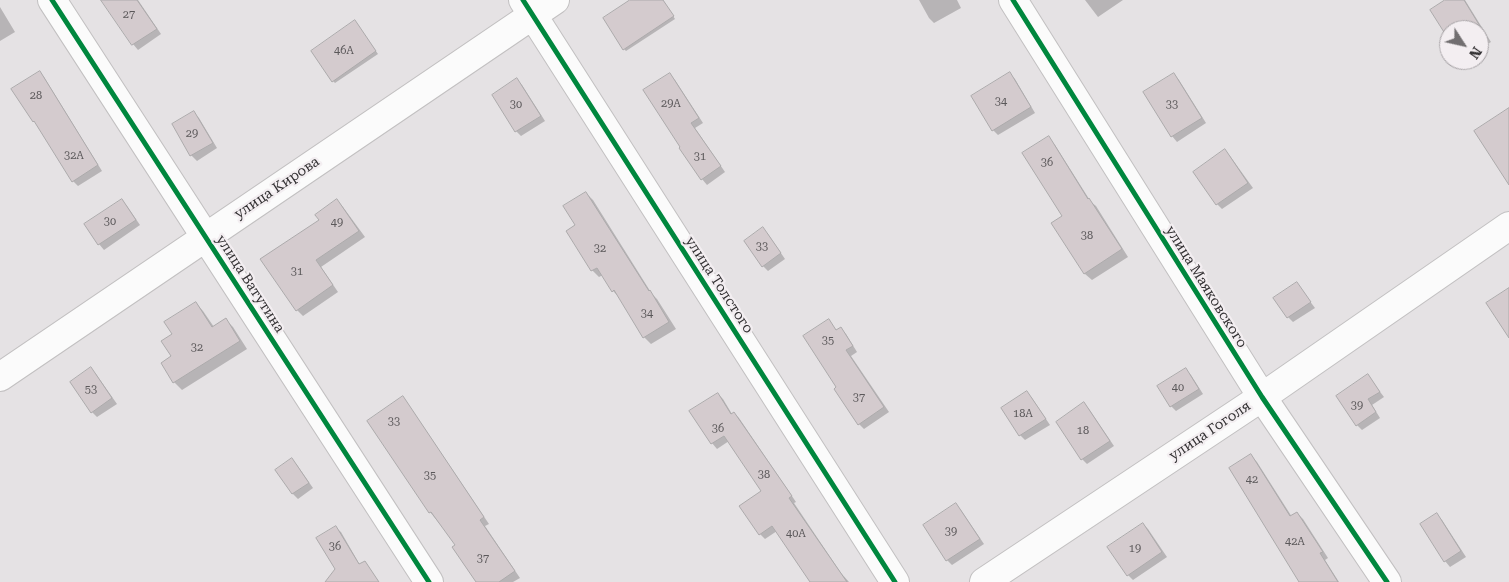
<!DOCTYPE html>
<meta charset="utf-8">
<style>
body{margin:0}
#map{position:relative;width:1509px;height:582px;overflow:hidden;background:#e5e2e4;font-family:"Roboto Serif",serif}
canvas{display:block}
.north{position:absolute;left:1439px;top:20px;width:50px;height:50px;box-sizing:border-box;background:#f3eef1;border:1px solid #a6a2a5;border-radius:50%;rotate:125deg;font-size:14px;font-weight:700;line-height:20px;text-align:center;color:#323032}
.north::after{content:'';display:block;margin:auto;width:18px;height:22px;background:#716e70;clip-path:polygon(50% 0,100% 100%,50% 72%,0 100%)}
</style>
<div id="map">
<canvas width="1509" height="582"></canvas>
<div class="north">N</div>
</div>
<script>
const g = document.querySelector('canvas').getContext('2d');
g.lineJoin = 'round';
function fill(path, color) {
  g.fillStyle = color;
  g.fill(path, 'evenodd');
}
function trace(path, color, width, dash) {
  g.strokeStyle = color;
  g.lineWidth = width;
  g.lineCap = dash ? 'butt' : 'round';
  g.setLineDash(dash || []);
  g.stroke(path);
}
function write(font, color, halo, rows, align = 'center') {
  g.font = font + ' "Roboto Serif",serif';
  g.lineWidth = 4.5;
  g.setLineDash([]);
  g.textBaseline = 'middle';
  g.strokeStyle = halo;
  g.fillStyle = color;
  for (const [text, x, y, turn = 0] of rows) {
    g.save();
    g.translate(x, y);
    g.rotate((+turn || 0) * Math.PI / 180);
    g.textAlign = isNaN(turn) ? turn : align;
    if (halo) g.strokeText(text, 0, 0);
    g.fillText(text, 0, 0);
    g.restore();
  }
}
const shadow = new Path2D(`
 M 105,0 L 138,0 L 161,34 L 138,50 L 133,44 Z
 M 633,0 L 663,0 L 675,19 L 626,51 L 624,49 Z
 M 919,0 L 957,0 L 961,8 L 934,23 L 929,18 Z
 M 1085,0 L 1123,0 L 1098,17 Z
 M 1448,0 L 1465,0 L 1491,42 L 1479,49 L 1479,30 L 1449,30 L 1449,38 Z
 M 0,7 L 15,32 L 0,41 Z
 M 357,24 L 378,54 L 335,83 L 333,81 Z
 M 39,72 L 44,77 L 102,171 L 78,186 L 73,181 Z
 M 1010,74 L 1015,79 L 1035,113 L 998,135 L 993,130 Z
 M 1174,74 L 1179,80 L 1206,123 L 1177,142 L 1172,136 L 1145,92 Z
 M 670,75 L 675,80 L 703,123 L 695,128 L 725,172 L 707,185 L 702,179 Z
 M 517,80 L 522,85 L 545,121 L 521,136 L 516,131 Z
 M 194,113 L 199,118 L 217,148 L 197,161 L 191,155 L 173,125 Z
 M 1048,138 L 1055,145 L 1091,202 L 1096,206 L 1128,257 L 1092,280 L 1085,274 L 1052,223 L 1064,216 Z
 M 1225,151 L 1230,156 L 1253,188 L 1222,209 L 1217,204 Z
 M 586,193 L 593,200 L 652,294 L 657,299 L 676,329 L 651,344 L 644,337 L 620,298 L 613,291 L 603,275 L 599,277 L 592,270 L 567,232 L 577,225 Z
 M 337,200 L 343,207 L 365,237 L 321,267 L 338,292 L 303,316 L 297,310 L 320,220 Z
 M 122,201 L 127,206 L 140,225 L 104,250 L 99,244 L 86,224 Z
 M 768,234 L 785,259 L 768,271 L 763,266 Z
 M 1297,284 L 1315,308 L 1293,322 L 1288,317 Z
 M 196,303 L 203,311 L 214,327 L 225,319 L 233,327 L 247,349 L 182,390 L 174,382 L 162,363 L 172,356 L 174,334 Z
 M 833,326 L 837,331 L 841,329 L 846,334 L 857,352 L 851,356 L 889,412 L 864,429 L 859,424 L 838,388 Z
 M 1186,370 L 1191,375 L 1203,394 L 1176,411 L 1171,406 Z
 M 96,374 L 117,404 L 97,417 L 92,412 L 71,382 Z
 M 1368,376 L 1384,397 L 1372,405 L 1380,418 L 1362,430 L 1357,425 Z
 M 1027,393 L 1032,398 L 1050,425 L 1025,440 L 1020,435 L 1002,409 Z
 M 718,394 L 723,399 L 732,414 L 734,413 L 739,418 L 796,502 L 794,503 L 841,573 L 849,582 L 811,582 L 777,531 L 765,539 L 760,534 L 763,491 L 729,441 L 717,449 L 712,443 Z
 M 402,398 L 408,404 L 489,524 L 485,526 L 520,578 L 513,582 L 477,582 L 457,545 L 430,512 L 369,421 Z
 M 1084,404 L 1089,409 L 1114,446 L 1087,464 L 1082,459 Z
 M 1251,456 L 1257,462 L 1292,517 L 1297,513 L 1303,519 L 1328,558 L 1325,560 L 1339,582 L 1301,582 Z
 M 292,460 L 297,465 L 313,488 L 298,499 L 293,494 L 277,470 Z
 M 956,505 L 961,510 L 984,544 L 952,565 L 947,560 Z
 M 1437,515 L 1442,520 L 1466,557 L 1450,567 L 1445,561 L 1421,525 Z
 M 1143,524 L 1148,529 L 1167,557 L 1133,580 L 1128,575 Z
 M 335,527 L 341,532 L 360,565 L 364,562 L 379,582 L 327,582 L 336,569 Z`);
const building = new Path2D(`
 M 101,0 L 137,0 L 157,29 L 132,45 Z
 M 630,0 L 663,0 L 674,16 L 623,50 L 603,18 Z
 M 1445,0 L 1464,0 L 1486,36 L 1479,41 L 1479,30 L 1449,30 L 1449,40 L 1430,10 Z
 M 355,20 L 376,51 L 332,82 L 311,51 Z
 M 40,71 L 98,165 L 72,182 L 34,121 L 33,122 L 11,89 Z
 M 1010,72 L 1031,107 L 992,131 L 971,96 Z
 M 670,73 L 699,118 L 691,123 L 721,166 L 701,180 L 679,148 L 680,147 L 643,90 Z
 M 1174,73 L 1202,118 L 1171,137 L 1143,92 Z
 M 517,78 L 541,116 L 515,132 L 492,95 Z
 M 1509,108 L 1509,185 L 1474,131 Z
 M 194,111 L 213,143 L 190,156 L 172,124 Z
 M 1049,136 L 1088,199 L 1089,198 L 1122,249 L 1084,274 L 1051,223 L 1062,216 L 1022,153 Z
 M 1225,149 L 1248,183 L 1216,205 L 1193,172 Z
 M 586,192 L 649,291 L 650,290 L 669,322 L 643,338 L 614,290 L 612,292 L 597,268 L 591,271 L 566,231 L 575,225 L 563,206 Z
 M 122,199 L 136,220 L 98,245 L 84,224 Z
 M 337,199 L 359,231 L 316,260 L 333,285 L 296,311 L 260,259 L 319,220 L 315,215 Z
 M 763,227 L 781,253 L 762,267 L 744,241 Z
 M 1297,282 L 1311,302 L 1287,318 L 1273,298 Z
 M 1509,288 L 1509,338 L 1486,303 Z
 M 196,302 L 212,327 L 226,318 L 240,341 L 173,383 L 161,363 L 171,356 L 161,341 L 172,334 L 164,322 Z
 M 829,319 L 836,330 L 841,327 L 853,346 L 846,350 L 884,407 L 858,425 L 834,389 L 836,387 L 803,336 Z
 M 91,367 L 112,398 L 91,413 L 70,382 Z
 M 1186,368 L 1199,389 L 1170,407 L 1157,386 Z
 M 1368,374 L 1380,392 L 1368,399 L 1376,412 L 1356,426 L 1336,396 Z
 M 1027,391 L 1046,419 L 1019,436 L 1001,408 Z
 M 718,393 L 731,414 L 734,412 L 792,496 L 789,498 L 847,582 L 810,582 L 772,526 L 759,535 L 739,506 L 761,491 L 724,436 L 711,444 L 689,411 Z
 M 403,396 L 484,517 L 480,520 L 515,571 L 499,582 L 476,582 L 452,547 L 455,545 L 431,512 L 429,513 L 367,421 Z
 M 1084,402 L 1110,441 L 1081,460 L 1056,422 Z
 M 1251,454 L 1290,516 L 1297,512 L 1323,552 L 1320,553 L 1338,582 L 1299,582 L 1229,468 Z
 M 292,458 L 309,483 L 292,494 L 275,470 Z
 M 956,503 L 980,539 L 946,561 L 923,525 Z
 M 1437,513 L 1461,551 L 1444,562 L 1420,524 Z
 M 1143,523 L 1162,552 L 1127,576 L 1107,547 Z
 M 336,526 L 359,564 L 365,561 L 379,582 L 325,582 L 335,569 L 316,538 Z`);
const minor = new Path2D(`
 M 52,0 L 429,582
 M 523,0 L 895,582
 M 1013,0 L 1262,397 L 1387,582
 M 0,377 L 555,0
 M 984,582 L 1262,397 L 1509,226`);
const cycleway = new Path2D(`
 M 52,0 L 429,582
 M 523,0 L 895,582
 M 1013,0 L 1262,397 L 1387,582`);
const numberNames = [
 ["27",129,15],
 ["46А",344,51],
 ["28",36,96],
 ["34",1001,102],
 ["29А",671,104],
 ["30",516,105],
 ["33",1172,105],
 ["29",192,134],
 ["32А",74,156],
 ["31",700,157],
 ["36",1047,163],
 ["30",110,222],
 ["49",337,223],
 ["38",1087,236],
 ["33",762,247],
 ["32",600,249],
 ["31",297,272],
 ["34",647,314],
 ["35",828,341],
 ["32",197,348],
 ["40",1178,388],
 ["53",91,390],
 ["37",859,398],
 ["39",1357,406],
 ["18А",1023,414],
 ["33",394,422],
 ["36",718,429],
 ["18",1083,431],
 ["38",764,475],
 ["35",430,476],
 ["42",1252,480],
 ["39",951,532],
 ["40А",796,534],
 ["42А",1295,542],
 ["36",335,547],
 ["19",1135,549],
 ["37",483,559]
];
const streetNames = [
 ["улица Кирова",277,188,-34],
 ["улица Ватутина",250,284,57],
 ["улица Толстого",719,285,57],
 ["улица Маяковского",1206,287,58],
 ["улица Гоголя",1210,431,-34]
];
fill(shadow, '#0003');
fill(building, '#d4cbce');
trace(building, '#acaaab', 1);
trace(minor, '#c2c0c1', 30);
trace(minor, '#fbfbfb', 28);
trace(cycleway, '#00873e', 5);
write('11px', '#5b585a', null, numberNames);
write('14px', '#323032', '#f3eef1', streetNames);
</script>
